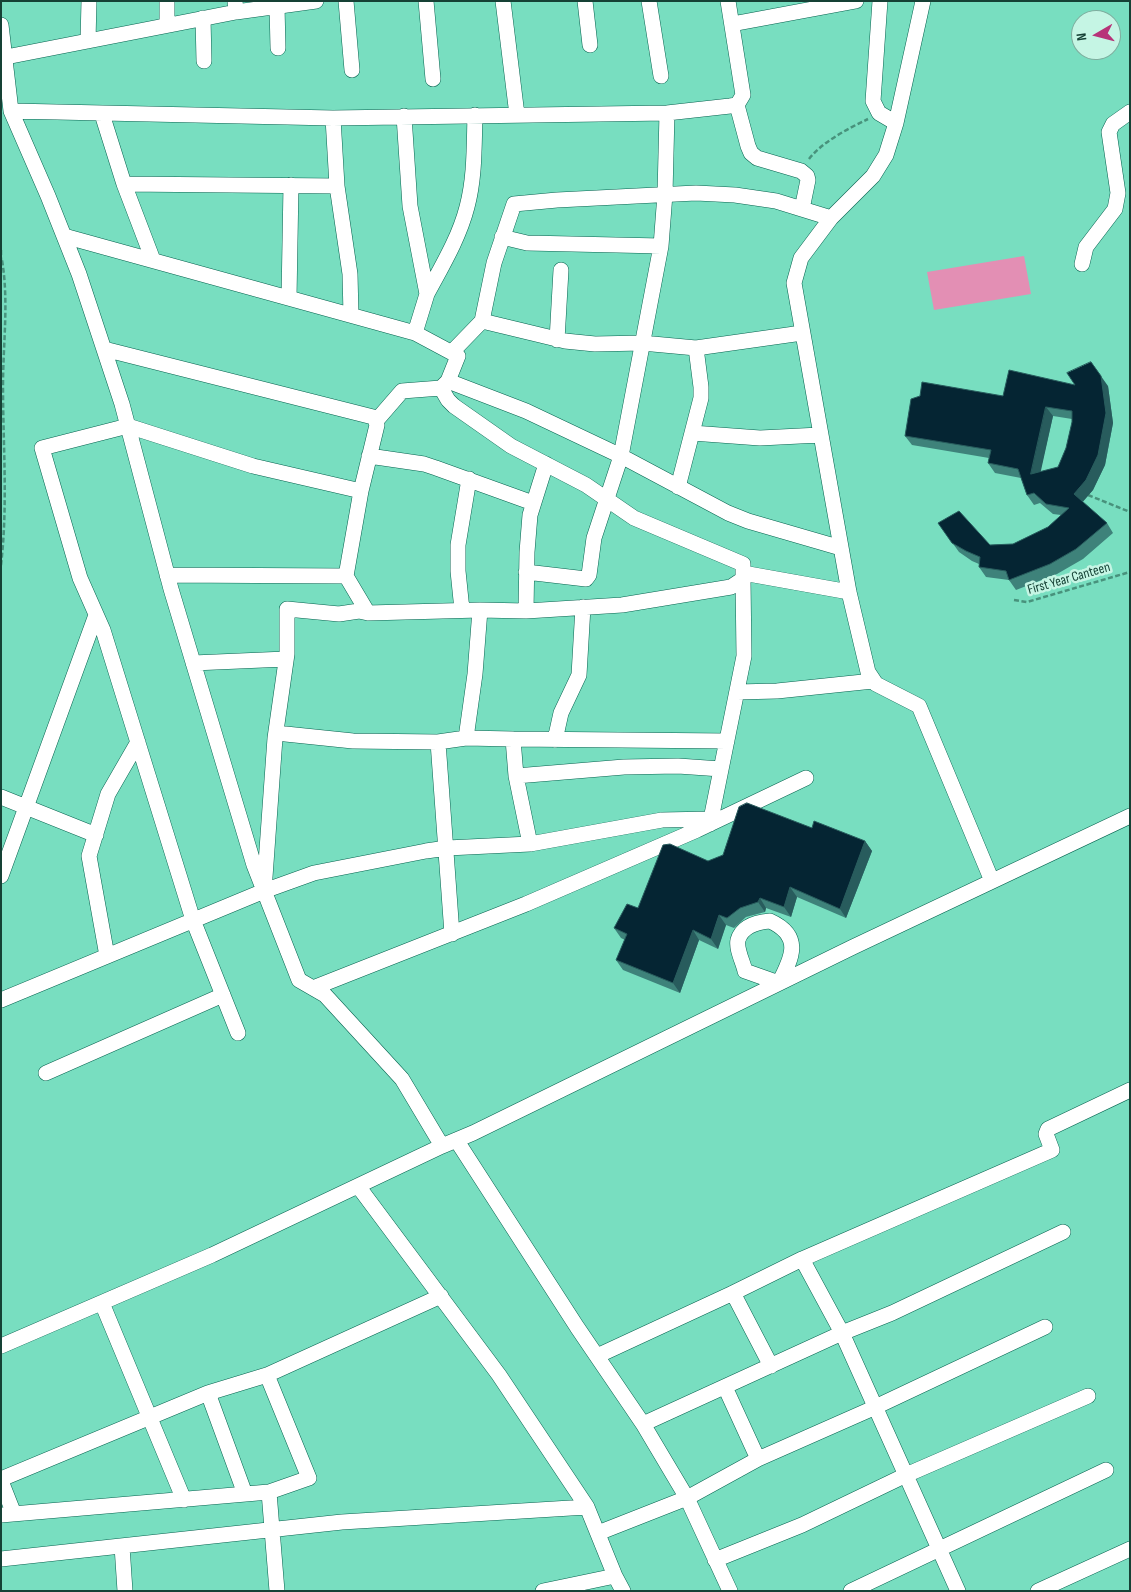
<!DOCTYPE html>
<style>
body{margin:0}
#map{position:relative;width:1131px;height:1592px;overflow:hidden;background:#78dec0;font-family:"Sofia Sans Condensed",sans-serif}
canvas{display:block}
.frame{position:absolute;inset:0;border:2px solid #154135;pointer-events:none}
.north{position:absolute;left:1071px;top:10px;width:50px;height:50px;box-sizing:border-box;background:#c5f5e4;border:1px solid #7fad9e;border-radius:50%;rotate:262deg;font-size:14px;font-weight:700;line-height:20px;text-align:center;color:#154135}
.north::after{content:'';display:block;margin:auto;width:18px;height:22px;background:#b73379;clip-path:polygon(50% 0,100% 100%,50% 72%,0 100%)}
</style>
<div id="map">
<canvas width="1131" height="1592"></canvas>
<div class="frame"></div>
<div class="north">N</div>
</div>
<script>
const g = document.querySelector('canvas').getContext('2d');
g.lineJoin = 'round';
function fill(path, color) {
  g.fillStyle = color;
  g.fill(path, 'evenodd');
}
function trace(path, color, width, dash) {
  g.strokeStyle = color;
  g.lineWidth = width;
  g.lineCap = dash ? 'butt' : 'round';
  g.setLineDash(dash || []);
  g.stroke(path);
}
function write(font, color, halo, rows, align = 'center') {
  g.font = font + ' "Sofia Sans Condensed",sans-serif';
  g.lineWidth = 5;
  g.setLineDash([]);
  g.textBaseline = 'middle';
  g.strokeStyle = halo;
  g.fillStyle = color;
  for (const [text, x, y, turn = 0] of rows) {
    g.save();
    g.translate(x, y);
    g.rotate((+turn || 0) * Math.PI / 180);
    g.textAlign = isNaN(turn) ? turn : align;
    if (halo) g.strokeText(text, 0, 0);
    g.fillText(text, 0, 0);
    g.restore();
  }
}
const water = new Path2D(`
 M 1024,256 L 1031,294 L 934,310 L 927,272 Z`);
const path = new Path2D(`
 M 809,159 C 822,142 849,128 868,119
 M 1,250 L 1,261
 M 1088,495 L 1130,512
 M 1,565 C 8,505 3,446 3,386 C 3,343 9,302 2,260
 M 1014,600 L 1027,602 L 1130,572`);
const minor = new Path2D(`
 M 346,1 L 352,70
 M 426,1 L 433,79
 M 503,1 L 517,115
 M 585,1 L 590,45
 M 649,1 L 661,76
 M 880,1 L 873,101 L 879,113 L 896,123
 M 923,1 L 896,123 L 886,155 L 873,176 L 831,218 L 801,258 L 794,283 L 849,592 L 868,672 L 876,684 L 919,706 L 992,881
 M 277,6 L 278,48
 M 236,12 L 316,1
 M 203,18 L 204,61
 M 732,24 L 856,1
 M 1,25 L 11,111 L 48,196 L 79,274 L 122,404 L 171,589 L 254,865 L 299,980 L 325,995 L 402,1079 L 442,1146
 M 167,25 L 167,1
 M 88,41 L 89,1
 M 6,57 L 236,12 L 235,1
 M 737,105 L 748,146 L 751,153 L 757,158 L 801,171 L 807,176 L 808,180 L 802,209
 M 11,111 L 333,118 L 667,113 L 730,106 L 737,105 L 743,95 L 728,1
 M 102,114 L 124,184 L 153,260
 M 333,118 L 337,186 L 350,274 L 351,315
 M 124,184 L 337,186
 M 64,236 L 415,333 L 427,294 L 410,206 L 404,116
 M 502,237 L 527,243 L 661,246
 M 1082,264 L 1086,247 L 1115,209 L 1118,193 L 1109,132 L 1113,124 L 1130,112
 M 427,294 C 442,266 459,238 467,207 C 475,177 474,146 475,115
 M 289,298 L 291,185
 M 482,321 L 494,263 L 514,204 L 557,200 L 696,193 L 735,195 L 776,201 L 831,218
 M 415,333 L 458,356 L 448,381 L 441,388 L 448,400 L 454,406 L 511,446 L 586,485 L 634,518 L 743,564 L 743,579 L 731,587 L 622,605 L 526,611 L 480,610
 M 557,340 L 561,270
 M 104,349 L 373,417 L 375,419 L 377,425 L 361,491
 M 452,352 L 482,321 L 565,341 L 595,344 L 642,343 L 696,348 L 802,333
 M 448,381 L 526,411 L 621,456 L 728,513 L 748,521 L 841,548
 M 376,421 L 402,391 L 441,388
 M 692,433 L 760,438 L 820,435
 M 369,456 L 424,464 L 436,468 L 533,503
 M 678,487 L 701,398 L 701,387 L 696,348
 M 526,572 L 586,579 L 589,575 L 594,538 L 621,456 L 661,246 L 665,194 L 667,113
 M 743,573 L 849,592
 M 167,575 L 346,576 L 361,491 L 253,466 L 128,426 L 42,448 L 80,578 L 103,630 L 193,920 L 238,1033
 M 346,576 L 368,613
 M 462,610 L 458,571 L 458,545 L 469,479
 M 526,611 L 527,552 L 530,515 L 546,464
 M 193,663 L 286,659
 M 737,692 L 777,691 L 873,681
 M 276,733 L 353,741 L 438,742 L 452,934
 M 513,739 L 727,741
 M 555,740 L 561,713 L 579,675 L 583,607
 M 438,742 L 466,738
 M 1,797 L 96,835
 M 710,824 L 744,656 L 743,579
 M 530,844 L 662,820 L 711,819
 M 1,876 L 96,615
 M 264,891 L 314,873 L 426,851 L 447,848 L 530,844 L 516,776 L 624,767 L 678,766 L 721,769
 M 770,921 C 803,936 792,958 779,983 L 745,971 C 743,962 736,949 738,940 C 742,926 758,922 770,921 Z
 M 107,956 L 89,856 L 108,794 L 138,742
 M 313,988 L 526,904 L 697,830 L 806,778
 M 1,1000 L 264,891 L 275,738 L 287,654 L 287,609 L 339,614 L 359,611 L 368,613 L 480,610 L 475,674 L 466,738 L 513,739 L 516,776
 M 46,1073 L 223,995
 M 457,1141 L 577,1327 L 643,1424 L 687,1498 L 730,1591
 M 358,1186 L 499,1375 L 587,1507
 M 102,1303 L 184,1500
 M 1,1346 L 212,1255 L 442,1146 L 473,1133 L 853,947 L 1130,816
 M 597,1356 L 733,1293
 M 771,1366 L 733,1293 L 802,1259
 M 267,1375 L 441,1296
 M 725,1387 L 758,1459
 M 643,1424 L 842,1333 L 892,1313 L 1063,1232
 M 1,1479 L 208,1393
 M 1,1481 L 14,1514
 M 245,1494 L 208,1393 L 267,1375 L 309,1478 L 269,1492 L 277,1591
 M 1,1515 L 269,1492
 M 598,1533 L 687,1498 L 758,1459 L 869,1410 L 1045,1327
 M 122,1546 L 125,1591
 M 1,1559 L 342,1522 L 587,1507 L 615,1576
 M 715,1560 L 802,1525 L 906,1475 L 1088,1396
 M 543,1591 L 615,1576 L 623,1591
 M 851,1591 L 1106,1470
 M 958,1591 L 842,1333 L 802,1259 L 1052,1150 L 1046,1134 L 1048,1129 L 1130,1090
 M 1038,1591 L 1130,1549`);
const wall = new Path2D(`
 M 1075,385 L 1108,386 L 1113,423 L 1105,465 L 1093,490 L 1082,502 L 1107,523 L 1113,533 L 1083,559 L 1057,574 L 1016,590 L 1009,580 L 986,577 L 979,567 L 979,564 L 972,561 L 959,552 L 938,523 L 990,545 L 1013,544 L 1048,527 L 1061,515 L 1053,514 L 1040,503 L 1034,505 L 1027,495 L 1021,478 L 995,473 L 988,463 L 989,458 L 912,445 L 905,436 L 1003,396 ZM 1053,416 L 1072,419 L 1072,422 L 1066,448 L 1058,467 L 1040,472 Z
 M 812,828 L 865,841 L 872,851 L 846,918 L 797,897 L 791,917 L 766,908 L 765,912 L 746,917 L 734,928 L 726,925 L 718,949 L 699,940 L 680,993 L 623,970 L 616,960 L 625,940 L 621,938 L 614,928 L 638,908 L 708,861 Z`);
const shadedWall = new Path2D(`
 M 1091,362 L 1108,386 L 1113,423 L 1105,465 L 1093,490 L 1081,504 L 1074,494 Z
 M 1046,407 L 1053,416 L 1038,484 L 1031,474 Z
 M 865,841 L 872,851 L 846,918 L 840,909 Z
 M 790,887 L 797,897 L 791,917 L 784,907 Z
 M 760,898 L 766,908 L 765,912 L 758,902 Z
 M 719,915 L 726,925 L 718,949 L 711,939 Z
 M 693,930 L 699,940 L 680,993 L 673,983 Z`);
const building = new Path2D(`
 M 1091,362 L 1101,376 L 1106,413 L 1098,455 L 1086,480 L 1074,494 L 1107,523 L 1076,549 L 1050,564 L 1009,580 L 1006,571 L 979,567 L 980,557 L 966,551 L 952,543 L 938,523 L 959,511 L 990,545 L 1013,544 L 1048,527 L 1069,508 L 1046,504 L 1034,493 L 1027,495 L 1018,469 L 988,463 L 991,450 L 905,436 L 911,399 L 920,396 L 922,382 L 1003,396 L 1009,370 L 1075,385 L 1067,373 ZM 1046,407 L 1072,411 L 1072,422 L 1066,448 L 1058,467 L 1031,474 Z
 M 747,803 L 812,828 L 814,821 L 865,841 L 840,909 L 790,887 L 784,907 L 760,898 L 758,902 L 740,908 L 727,918 L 719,915 L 711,939 L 693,930 L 673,983 L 616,960 L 627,934 L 614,928 L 627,904 L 638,908 L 663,845 L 670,844 L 708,861 L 723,855 L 739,807 Z`);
const streetNames = [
 ["First Year Canteen",1069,579,-16]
];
fill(water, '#e38fb4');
trace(minor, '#06634f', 16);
trace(path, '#48927c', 2.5, [5, 2.5]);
trace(minor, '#fff', 15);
fill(wall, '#3e827a');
fill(shadedWall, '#285c5d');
fill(building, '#052533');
trace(building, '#285c5d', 1);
write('14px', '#154135', '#c5f5e4', streetNames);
</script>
